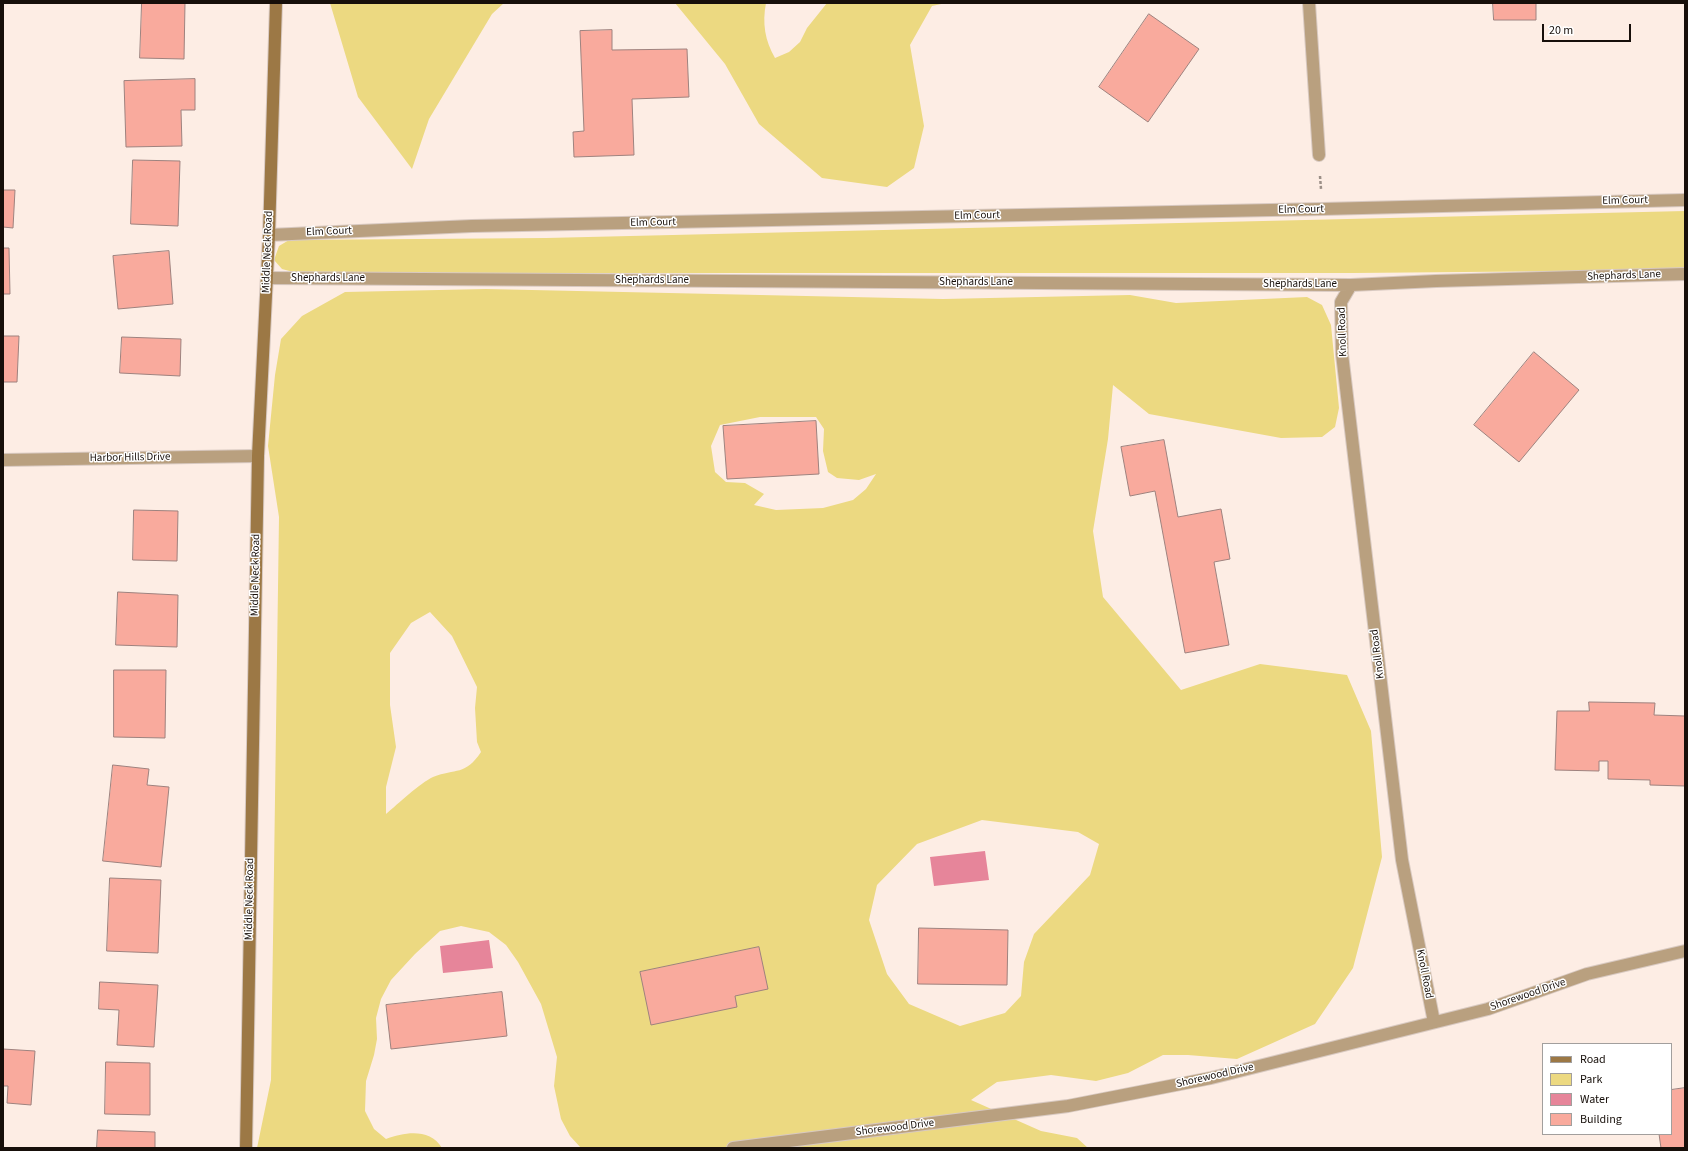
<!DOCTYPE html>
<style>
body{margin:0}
#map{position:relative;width:1688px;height:1151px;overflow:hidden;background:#fdede4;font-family:"Source Sans 3",sans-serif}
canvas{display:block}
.frame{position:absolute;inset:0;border:4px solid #170f0a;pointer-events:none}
.legend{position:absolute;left:1542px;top:1043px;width:130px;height:92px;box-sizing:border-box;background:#fff;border:1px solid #a29f9d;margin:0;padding:5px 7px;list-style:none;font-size:12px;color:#170f0a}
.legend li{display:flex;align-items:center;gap:8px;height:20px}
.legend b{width:20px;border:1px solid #a29f9d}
.scale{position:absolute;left:1542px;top:24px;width:89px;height:18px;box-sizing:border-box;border:2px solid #170f0a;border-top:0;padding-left:5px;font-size:12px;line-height:14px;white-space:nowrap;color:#170f0a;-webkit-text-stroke:3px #fff;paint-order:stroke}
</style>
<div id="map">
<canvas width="1688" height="1151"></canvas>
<div class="frame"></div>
<ul class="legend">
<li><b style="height:5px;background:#9c7845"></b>Road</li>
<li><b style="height:11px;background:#ecd981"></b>Park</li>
<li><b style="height:11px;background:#e6859a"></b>Water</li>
<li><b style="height:11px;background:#f9aa9d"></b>Building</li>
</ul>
<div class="scale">20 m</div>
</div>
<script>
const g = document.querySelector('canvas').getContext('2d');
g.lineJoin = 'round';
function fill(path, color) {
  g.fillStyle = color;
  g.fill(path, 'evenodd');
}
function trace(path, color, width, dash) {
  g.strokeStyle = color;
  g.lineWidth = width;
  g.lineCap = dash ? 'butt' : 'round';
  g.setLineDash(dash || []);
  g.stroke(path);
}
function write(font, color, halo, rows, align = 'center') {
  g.font = font + ' "Source Sans 3",sans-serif';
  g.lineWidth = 3;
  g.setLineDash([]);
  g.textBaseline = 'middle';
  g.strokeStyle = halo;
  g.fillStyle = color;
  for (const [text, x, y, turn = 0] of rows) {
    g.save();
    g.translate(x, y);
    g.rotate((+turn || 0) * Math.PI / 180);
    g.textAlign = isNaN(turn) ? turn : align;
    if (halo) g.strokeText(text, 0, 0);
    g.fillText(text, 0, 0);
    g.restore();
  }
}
const green = new Path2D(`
 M 330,3 L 504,3 L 492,14 L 429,119 L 412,169 L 358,97 Z
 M 675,3 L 766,3 C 762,23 765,41 775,58 L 789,52 L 800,42 L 807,28 L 827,3 L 946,3 L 932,6 L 910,45 L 924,126 L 914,168 L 887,187 L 822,178 L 759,124 L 725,64 Z
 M 1685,211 L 1685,270 L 1353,273 L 297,273 L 282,269 L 274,260 L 279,246 L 289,240 L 546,238 Z
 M 486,289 L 943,299 L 1130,295 L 1176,303 L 1307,297 L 1322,305 L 1331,325 L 1339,408 L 1335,427 L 1322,437 L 1281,438 L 1149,414 L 1113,385 L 1108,439 L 1093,531 L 1103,597 L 1181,690 L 1260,664 L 1347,675 L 1371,731 L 1382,857 L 1353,968 L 1315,1024 L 1237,1059 L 1188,1055 L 1163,1055 L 1128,1073 L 1096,1081 L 1051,1075 L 997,1082 L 971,1100 L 1041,1131 L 1077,1138 L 1088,1148 L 581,1148 L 570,1136 L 561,1119 L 554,1086 L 557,1057 L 541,1004 L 518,962 L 506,945 L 489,932 L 461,926 L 440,931 L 415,954 L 391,980 L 381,999 L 376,1018 L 377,1039 L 374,1055 L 366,1081 L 365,1111 L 374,1129 L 386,1139 C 405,1132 430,1128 442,1148 L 257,1148 L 271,1080 L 279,517 L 268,446 L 275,375 L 281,339 L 302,316 L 345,292 ZM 760,417 L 816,417 L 824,429 L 823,451 L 828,472 L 837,478 L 859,480 L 876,474 L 866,489 L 853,500 L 823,508 L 776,510 L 754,505 L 764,494 L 745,483 L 726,482 L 715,472 L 711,446 L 720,425 ZM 430,612 L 452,636 L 477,687 L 475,708 L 477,742 L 481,752 C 465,776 456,768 433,777 C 420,783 398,804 386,814 L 386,787 L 396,747 L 390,705 L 390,653 L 411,623 ZM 982,820 L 1078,832 L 1099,844 L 1090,875 L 1034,934 L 1024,962 L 1021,996 L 1005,1013 L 960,1026 L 909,1004 L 887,974 L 869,920 L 877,885 L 917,844 Z`);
const water = new Path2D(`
 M 985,851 L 989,880 L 934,886 L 930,857 Z
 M 489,940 L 493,968 L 443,973 L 440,946 Z`);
const building = new Path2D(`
 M 142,3 L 185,3 L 184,59 L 140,58 Z
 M 1493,3 L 1536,3 L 1536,20 L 1494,20 Z
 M 1149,14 L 1199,49 L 1148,122 L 1099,87 Z
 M 612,30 L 612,50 L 687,49 L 689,97 L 632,99 L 634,155 L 574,157 L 573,132 L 584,131 L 580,31 Z
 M 195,79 L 195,110 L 181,110 L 182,146 L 126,147 L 124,81 Z
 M 133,160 L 180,161 L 178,226 L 131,224 Z
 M 3,190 L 15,190 L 13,228 L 3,227 Z
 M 3,248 L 9,248 L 10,294 L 3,294 Z
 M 169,251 L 173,304 L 118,309 L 113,256 Z
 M 3,336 L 19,336 L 17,382 L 3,382 Z
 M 122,337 L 181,339 L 180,376 L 120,373 Z
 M 1534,352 L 1579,390 L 1519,462 L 1474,425 Z
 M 816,421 L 819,474 L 727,479 L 723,426 Z
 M 1164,440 L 1178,517 L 1221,509 L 1230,559 L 1214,562 L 1229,645 L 1185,653 L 1155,491 L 1130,496 L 1121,447 Z
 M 134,510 L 178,511 L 177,561 L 133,560 Z
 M 118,592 L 178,595 L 177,647 L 116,645 Z
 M 114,670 L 166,670 L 165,738 L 114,737 Z
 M 1589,702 L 1655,703 L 1654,715 L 1685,716 L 1685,786 L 1650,785 L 1650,780 L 1608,779 L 1608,761 L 1599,761 L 1599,771 L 1555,770 L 1557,711 L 1589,711 Z
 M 113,765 L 149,769 L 147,785 L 169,787 L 161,867 L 103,861 Z
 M 110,878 L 161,880 L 158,953 L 107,951 Z
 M 919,928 L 1008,930 L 1007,985 L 918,984 Z
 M 759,947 L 768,989 L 735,996 L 737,1007 L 651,1025 L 640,972 Z
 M 100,982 L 158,985 L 154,1047 L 117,1045 L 119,1010 L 99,1009 Z
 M 502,992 L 507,1036 L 391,1049 L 386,1005 Z
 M 3,1049 L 35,1051 L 31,1105 L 7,1103 L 8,1086 L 3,1086 Z
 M 106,1062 L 150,1063 L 150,1115 L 105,1114 Z
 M 1685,1088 L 1685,1148 L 1661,1148 L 1659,1134 L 1671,1134 L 1671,1090 Z
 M 98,1130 L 155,1132 L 155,1148 L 97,1148 Z`);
const path = new Path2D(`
 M 1320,176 L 1321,189`);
const minor = new Path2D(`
 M 1309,3 L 1319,155
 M 269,235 L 472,226 L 1322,209 L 1685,200
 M 267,278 L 1351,285 L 1436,281 L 1685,274
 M 1351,285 L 1341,302 L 1342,354 L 1402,860 L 1434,1022
 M 3,460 L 258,456
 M 733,1148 L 1068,1106 L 1211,1078 L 1488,1009 L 1587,974 L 1685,951`);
const secondary = new Path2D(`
 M 246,1148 L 258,456 L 269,235 L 276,3`);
const streetNames = [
 ["Elm Court",1625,201,-1],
 ["Elm Court",1301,210,-1],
 ["Elm Court",977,216,-1],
 ["Elm Court",653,223,-1],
 ["Elm Court",329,232,-2],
 ["Middle Neck Road",268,252,-88],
 ["Shephards Lane",1624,276,-2],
 ["Shephards Lane",328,279],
 ["Shephards Lane",652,281],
 ["Shephards Lane",976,283],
 ["Shephards Lane",1300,285],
 ["Knoll Road",1343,332,-92],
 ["Harbor Hills Drive",130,458,-1],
 ["Middle Neck Road",256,575,-89],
 ["Knoll Road",1378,654,-97],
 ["Middle Neck Road",250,899,-89],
 ["Knoll Road",1424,974,79],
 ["Shorewood Drive",1528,995,-19],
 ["Shorewood Drive",1215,1076,-13],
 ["Shorewood Drive",895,1128,-7]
];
fill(green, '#ecd981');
fill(water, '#e6859a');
fill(building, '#f9aa9d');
trace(building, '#9e827e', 1);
trace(minor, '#d8c9c1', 14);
trace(secondary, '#d8c9c1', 14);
trace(path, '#9b8f87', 2.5, [3, 2]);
trace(minor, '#b9a07f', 12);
trace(secondary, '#9c7845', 12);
write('11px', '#170f0a', '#fff', streetNames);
</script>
